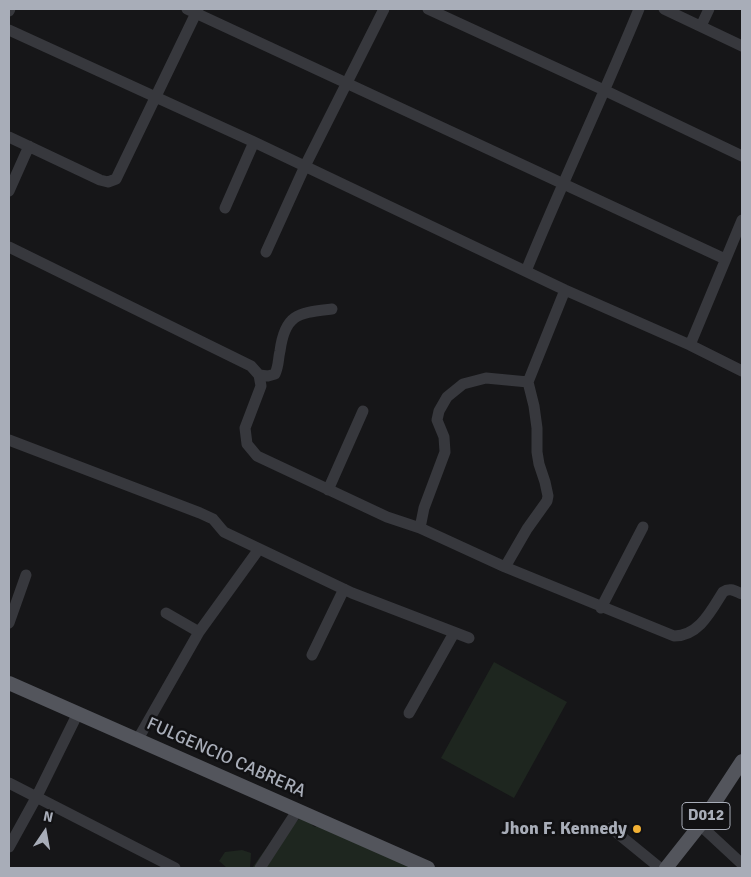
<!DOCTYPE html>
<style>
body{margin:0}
#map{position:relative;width:751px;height:877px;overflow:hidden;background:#161618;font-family:Signika,sans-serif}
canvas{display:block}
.frame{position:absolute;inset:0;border:10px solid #a8adb8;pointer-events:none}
.north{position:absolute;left:20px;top:807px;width:50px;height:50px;-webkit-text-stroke:4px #111113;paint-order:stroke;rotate:12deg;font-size:14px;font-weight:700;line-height:20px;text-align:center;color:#a8adb8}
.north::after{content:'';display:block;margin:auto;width:18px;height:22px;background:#a8adb8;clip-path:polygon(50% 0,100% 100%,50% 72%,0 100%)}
</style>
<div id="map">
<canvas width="751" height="877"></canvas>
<div class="frame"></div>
<div class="north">N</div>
</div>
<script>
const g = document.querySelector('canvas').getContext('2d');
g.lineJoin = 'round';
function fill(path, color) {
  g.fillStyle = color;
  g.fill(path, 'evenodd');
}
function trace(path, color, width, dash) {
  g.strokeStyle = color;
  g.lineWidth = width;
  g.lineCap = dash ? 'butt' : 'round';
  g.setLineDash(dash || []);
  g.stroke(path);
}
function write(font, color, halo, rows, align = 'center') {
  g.font = font + ' Signika,sans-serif';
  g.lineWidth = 5;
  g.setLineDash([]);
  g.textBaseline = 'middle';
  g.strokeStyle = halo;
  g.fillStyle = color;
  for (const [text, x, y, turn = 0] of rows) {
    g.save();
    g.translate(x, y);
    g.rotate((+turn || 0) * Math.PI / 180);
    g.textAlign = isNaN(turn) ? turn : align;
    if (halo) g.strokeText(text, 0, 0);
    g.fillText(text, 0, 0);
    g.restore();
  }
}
const green = new Path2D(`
 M 494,662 L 567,702 L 514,798 L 441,758 Z
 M 301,817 L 310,819 L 312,825 L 315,827 L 326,818 L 430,863 L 436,868 L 252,868 L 272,840 L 292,826 Z
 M 242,850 L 251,853 L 250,868 L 227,868 L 219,861 L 225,852 Z`);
const minor = new Path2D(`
 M 187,9 L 725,259
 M 428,9 L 606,91 L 742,156
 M 664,9 L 742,46
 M 9,11 L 10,9
 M 701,26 L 709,9
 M 9,30 L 254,142 L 565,290 L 690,345 L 742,371
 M 9,137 L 100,180 L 108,182 L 116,179 L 198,9
 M 9,191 L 29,146
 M 225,208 L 254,142
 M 9,247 L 251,366 L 259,375 L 261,386 L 245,428 L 247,444 L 257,456 L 387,517 L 420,528 L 505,567 L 674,636 C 699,636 711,611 723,592 C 730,587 735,591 742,594
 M 266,252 L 305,166 L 384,9
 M 526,271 C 562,183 603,97 639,9
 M 690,345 L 742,220
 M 259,375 L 268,376 L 275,374 C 279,365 278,359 280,351 C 285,313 299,313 332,309
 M 9,440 L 200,513 L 213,519 L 224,532 L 352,593 L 469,638
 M 328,490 L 363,411
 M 420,528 L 424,508 L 445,452 L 444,437 L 437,420 L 439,411 L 447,397 L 463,384 L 486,378 L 528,382
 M 505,567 L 527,529 L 547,501 L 548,496 L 545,482 L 539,464 L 537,452 L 537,428 L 534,406 L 528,382 L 565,290
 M 601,608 L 643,527
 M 166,613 L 199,632
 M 9,623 L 26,575
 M 312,655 L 344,589
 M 409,713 L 454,633
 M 138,739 L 199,632 L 259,549
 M 9,783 L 175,868
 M 700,825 L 742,864
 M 611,828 L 660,868
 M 9,847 L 36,798 L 78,713
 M 260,868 L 297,811`);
const major = new Path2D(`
 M 9,683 L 428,868
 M 666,868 L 700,825 L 742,761`);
const markers = [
 [637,829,5,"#f2b134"]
];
const shields = [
 [706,816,48]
];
const shieldNames = [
 ["D012",706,816]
];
const streetNames = [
 ["FULGENCIO CABRERA",226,758,24]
];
const poiNames = [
 ["Jhon F. Kennedy",627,829]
];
fill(green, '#1e261f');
trace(minor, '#37383d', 11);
trace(major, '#53555c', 14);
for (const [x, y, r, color] of markers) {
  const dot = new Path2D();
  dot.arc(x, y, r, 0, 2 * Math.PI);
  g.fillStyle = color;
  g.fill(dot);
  trace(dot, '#111113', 2);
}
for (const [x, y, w] of shields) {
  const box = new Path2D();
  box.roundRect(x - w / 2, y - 13.5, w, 27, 4);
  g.fillStyle = '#111113';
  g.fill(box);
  trace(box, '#a8adb8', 1);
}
write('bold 16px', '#a8adb8', null, shieldNames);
write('18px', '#a8adb8', '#111113', streetNames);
write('bold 18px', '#a8adb8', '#111113', poiNames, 'right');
</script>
